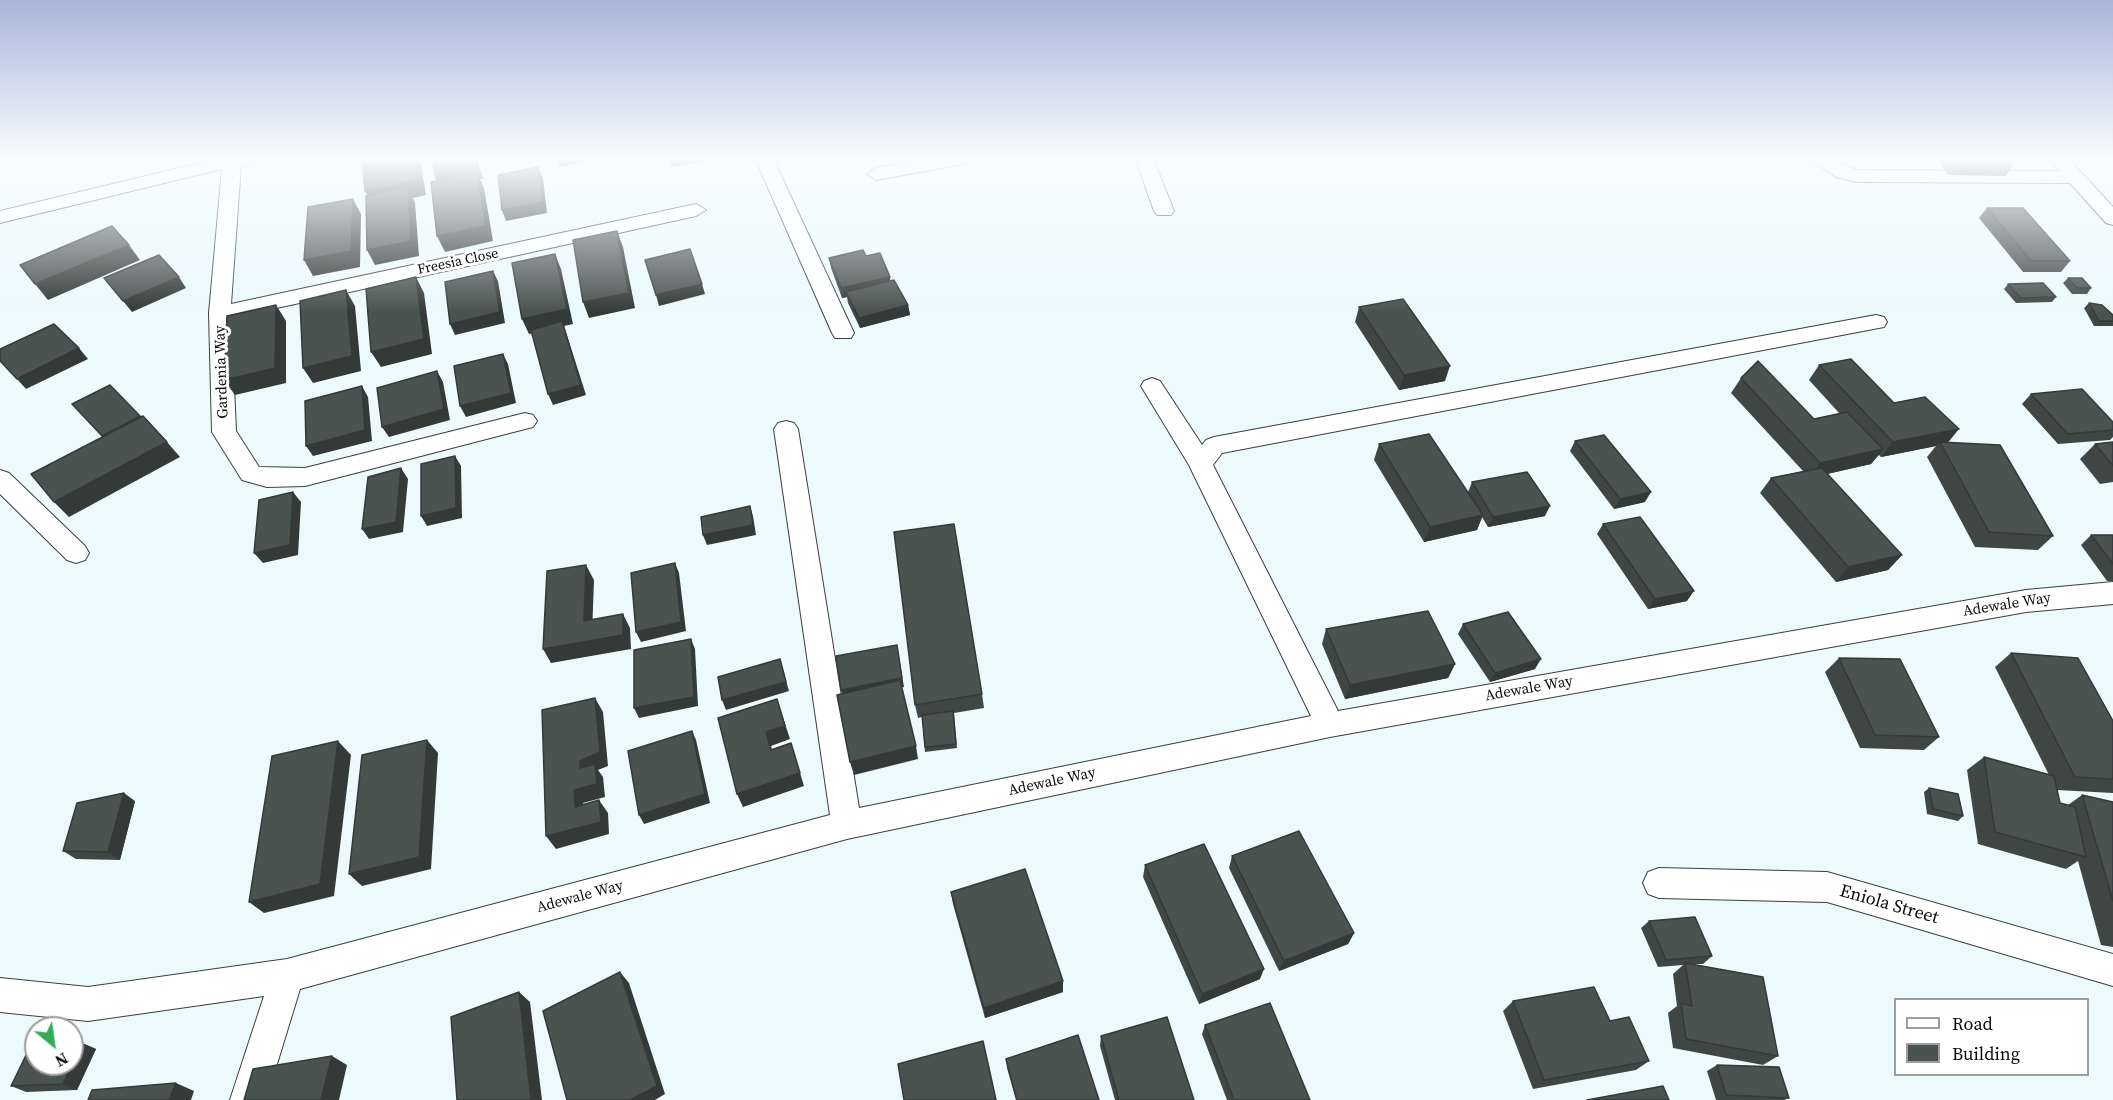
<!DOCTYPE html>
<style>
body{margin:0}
#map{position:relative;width:2113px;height:1100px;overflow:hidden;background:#ecfafc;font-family:"Source Serif 4",serif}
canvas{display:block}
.legend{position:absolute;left:1894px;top:998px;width:195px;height:78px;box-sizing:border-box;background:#fff;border:2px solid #9d9d9d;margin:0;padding:8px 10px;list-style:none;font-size:18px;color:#0b0b0b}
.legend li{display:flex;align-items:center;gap:12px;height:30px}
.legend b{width:30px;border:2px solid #9d9d9d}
.north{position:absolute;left:24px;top:1016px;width:60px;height:60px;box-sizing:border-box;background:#fff;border:2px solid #9d9d9d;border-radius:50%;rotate:151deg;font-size:16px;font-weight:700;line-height:24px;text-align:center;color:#0b0b0b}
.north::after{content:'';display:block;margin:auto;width:21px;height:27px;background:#36a95b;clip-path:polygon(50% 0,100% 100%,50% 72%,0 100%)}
</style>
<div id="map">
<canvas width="2113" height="1100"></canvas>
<ul class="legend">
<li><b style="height:8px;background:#fff"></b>Road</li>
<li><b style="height:16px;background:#495350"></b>Building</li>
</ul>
<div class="north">N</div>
</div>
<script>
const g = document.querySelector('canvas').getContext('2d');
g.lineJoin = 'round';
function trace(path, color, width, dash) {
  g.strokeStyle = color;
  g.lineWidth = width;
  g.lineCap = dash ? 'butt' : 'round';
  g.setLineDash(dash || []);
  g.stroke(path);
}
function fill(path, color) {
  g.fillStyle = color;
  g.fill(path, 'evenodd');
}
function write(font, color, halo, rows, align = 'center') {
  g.font = font + ' "Source Serif 4",serif';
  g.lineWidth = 6;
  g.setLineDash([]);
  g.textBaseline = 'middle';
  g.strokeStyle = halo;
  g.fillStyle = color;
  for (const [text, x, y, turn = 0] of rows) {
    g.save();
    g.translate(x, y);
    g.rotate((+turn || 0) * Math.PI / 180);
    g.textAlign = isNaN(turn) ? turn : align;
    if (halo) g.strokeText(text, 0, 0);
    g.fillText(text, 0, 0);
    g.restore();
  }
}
const street = new Path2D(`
 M 221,158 L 255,158 L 253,162 L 241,165 L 231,304 L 696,204 L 706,210 L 696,216 L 231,318 L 236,431 L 259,467 L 305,468 L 525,413 L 533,415 L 537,421 L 533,427 L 525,429 L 305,486 L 267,487 L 242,480 L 212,432 L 209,313 L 222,169 L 0,223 L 0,211 Z
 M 755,158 L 773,158 L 854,333 L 851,338 L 835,338 L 832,333 Z
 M 931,158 L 973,158 L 964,164 L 876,180 L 867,174 L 876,168 Z
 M 1135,158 L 1153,158 L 1174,211 L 1171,215 L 1157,215 L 1154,211 Z
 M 1831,158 L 1856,170 L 2060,171 L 2049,158 L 2068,158 L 2113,207 L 2113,225 L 2106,223 L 2070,183 L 1856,182 L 1836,177 L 1809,159 Z
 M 1876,315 L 1884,317 L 1887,322 L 1884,327 L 1222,453 L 1213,465 L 1338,711 L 2026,590 L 2113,582 L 2113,604 L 2026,612 L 1330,737 L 847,839 L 300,989 L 266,1100 L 230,1100 L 264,996 L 88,1021 L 0,1012 L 0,978 L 88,987 L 287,959 L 830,815 L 774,429 L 778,423 L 786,421 L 794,423 L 798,429 L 859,808 L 1311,716 L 1189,465 L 1141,386 L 1144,381 L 1152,378 L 1160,381 L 1202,445 L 1206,440 L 1214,437 Z
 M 0,470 L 9,473 L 85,546 L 89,553 L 85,560 L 76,563 L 67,560 L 0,494 Z
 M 1659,868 L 1827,872 L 2113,954 L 2113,986 L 1827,902 L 1659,898 L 1648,894 L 1643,883 L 1648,872 Z`);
const wall = new Path2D(`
 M 1936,158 L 2007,158 L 2013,165 L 2006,176 L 1949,175 Z
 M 1987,208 L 2070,261 L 2061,272 L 2023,272 L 1979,218 Z
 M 866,256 L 890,281 L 908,305 L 910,315 L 860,328 L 848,303 L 847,297 L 842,298 L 831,268 L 829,258 Z
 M 2068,278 L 2091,288 L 2087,294 L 2072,294 L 2063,283 Z
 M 2008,284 L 2056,297 L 2052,302 L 2016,303 L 2004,289 Z
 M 2089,303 L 2113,315 L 2113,326 L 2094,326 L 2084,308 Z
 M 1359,307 L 1445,381 L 1399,390 L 1355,322 Z
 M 1819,365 L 1894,403 L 1948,442 L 2053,536 L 2038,550 L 1975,547 L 1927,457 L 1936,446 L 1881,457 L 1879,455 L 1871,464 L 1827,474 L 1902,555 L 1888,570 L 1836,582 L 1760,493 L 1771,478 L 1803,471 L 1731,393 L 1741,378 L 1814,419 L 1840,414 L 1809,380 Z
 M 2031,394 L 2113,422 L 2113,437 L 2110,440 L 2058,444 L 2022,404 Z
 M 1575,441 L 1645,502 L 1614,509 L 1570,451 Z
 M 2113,442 L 2113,482 L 2100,484 L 2080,459 L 2095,444 Z
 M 1379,444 L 1468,492 L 1472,482 L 1545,516 L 1488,527 L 1482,517 L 1477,530 L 1424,542 L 1374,460 Z
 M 1603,524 L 1687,601 L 1648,609 L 1597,534 Z
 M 2091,535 L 2113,535 L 2113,581 L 2107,581 L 2081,545 Z
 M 1463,624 L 1535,669 L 1490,682 L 1458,634 Z
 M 1326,629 L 1455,664 L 1448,678 L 1345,699 L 1322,644 Z
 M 2011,653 L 2113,721 L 2113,793 L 2057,790 L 2060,803 L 2068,805 L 2082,795 L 2113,802 L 2113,947 L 2101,945 L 2078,861 L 2066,869 L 1978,844 L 1967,770 L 1984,757 L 2049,775 L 1995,667 Z
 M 1839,658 L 1939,737 L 1924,750 L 1860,748 L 1825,672 Z
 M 982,694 L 984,708 L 954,713 L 957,748 L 925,752 L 922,717 L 918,718 L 915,705 Z
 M 1929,788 L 1963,816 L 1958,821 L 1927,814 L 1924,792 Z
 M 135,801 L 120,860 L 76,859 L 63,851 Z
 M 1232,856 L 1354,933 L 1348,944 L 1279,971 L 1229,868 Z
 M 1145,865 L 1260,979 L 1199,1004 L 1143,877 Z
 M 951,892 L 1063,992 L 985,1018 L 953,904 Z
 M 1649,921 L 1712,956 L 1703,964 L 1693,964 L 1778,1056 L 1763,1065 L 1673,1048 L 1668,1013 L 1677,1006 L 1673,974 L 1683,965 L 1658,967 L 1641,928 Z
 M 1513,1001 L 1610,1021 L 1649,1061 L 1636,1070 L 1533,1089 L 1503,1011 Z
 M 1205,1025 L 1310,1100 L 1227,1100 L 1202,1034 Z
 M 1101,1036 L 1194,1100 L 1115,1100 L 1100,1046 Z
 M 82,1043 L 96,1049 L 77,1090 L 26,1092 L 11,1086 Z
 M 1006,1059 L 1099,1100 L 1016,1100 L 1007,1068 Z
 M 1717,1065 L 1789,1098 L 1784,1100 L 1716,1100 L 1707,1071 Z`);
const shadedWall = new Path2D(`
 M 197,158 L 213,158 L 199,162 Z
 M 415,158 L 420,158 L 426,195 L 413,198 L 415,203 L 419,256 L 375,265 L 367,250 L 373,207 L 365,191 Z
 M 476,158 L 477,158 L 483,179 L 480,179 L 484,188 L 493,241 L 445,252 L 437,236 L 441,188 L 436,178 Z
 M 557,158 L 598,158 L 599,159 L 560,167 Z
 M 669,158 L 724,158 L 672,167 Z
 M 538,167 L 543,178 L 547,213 L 506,221 L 502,210 Z
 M 353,199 L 361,214 L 360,267 L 313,276 L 304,260 Z
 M 617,231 L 623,247 L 635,308 L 589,318 L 583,302 Z
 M 129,245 L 140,260 L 48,300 L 35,284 Z
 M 555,254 L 561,269 L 573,324 L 564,326 L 586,395 L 553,405 L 548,394 L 564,326 L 529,334 L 522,319 Z
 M 493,271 L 498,281 L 505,323 L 455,335 L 450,324 Z
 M 179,277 L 186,288 L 132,312 L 123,301 Z
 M 416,277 L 424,293 L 432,354 L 381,367 L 371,352 Z
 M 890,277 L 891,288 L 846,292 L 847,297 L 842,298 L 841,288 Z
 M 702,284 L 705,294 L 659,306 L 656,295 Z
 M 346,290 L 355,306 L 361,371 L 313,383 L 303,368 Z
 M 276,305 L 286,321 L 286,383 L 235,395 L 224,380 Z
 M 908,305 L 910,315 L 860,328 L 859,318 Z
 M 79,348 L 88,359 L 26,389 L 17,379 Z
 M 503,354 L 508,364 L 516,403 L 466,417 L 460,406 Z
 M 1450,366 L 1445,381 L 1399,390 L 1404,375 Z
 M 437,371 L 443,382 L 450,420 L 389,437 L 382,427 Z
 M 362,386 L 368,397 L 372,441 L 313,456 L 306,446 Z
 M 140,416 L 149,426 L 112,446 L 102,436 Z
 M 1959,429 L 1946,445 L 1940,442 L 1936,446 L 1881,457 L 1893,442 Z
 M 167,442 L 180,457 L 69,517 L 54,502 Z
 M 1883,449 L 1871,464 L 1809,478 L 1820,463 Z
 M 455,456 L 461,466 L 462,518 L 427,526 L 421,516 Z
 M 401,468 L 408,479 L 403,532 L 369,539 L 362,529 Z
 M 293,492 L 301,502 L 298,555 L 263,563 L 254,553 Z
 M 1651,492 L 1645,502 L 1614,509 L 1620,499 Z
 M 750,506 L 753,516 L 756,535 L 707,545 L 703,535 Z
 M 1550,506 L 1545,516 L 1488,527 L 1493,517 Z
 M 1483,515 L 1477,530 L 1424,542 L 1430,527 Z
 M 1902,555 L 1888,570 L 1836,582 L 1848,567 Z
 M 675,563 L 679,573 L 686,631 L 641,642 L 636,632 Z
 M 586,565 L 594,580 L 592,635 L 584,621 Z
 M 1694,591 L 1687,601 L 1648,609 L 1655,599 Z
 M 623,614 L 630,628 L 631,649 L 551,663 L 543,649 Z
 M 691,639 L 695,649 L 698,706 L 639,718 L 634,708 Z
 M 897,645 L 904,687 L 843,699 L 841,690 Z
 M 780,659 L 789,691 L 726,710 L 722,700 Z
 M 1541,659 L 1535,669 L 1490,682 L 1495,673 Z
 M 1455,664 L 1448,678 L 1345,699 L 1350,685 Z
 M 595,698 L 603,712 L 608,766 L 598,770 L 603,777 L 605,797 L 583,803 L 584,820 L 575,807 L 574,790 L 580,768 L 580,761 Z
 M 777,699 L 790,739 L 771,746 L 776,763 L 771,750 L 766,732 Z
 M 692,731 L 696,740 L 710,803 L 644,824 L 639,815 Z
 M 427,740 L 438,753 L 431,869 L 362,886 L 349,874 Z
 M 338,741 L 351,755 L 334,896 L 264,913 L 249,902 Z
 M 791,743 L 804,786 L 743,807 L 737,794 Z
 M 916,746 L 918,759 L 854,775 L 850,762 Z
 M 124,793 L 135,801 L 120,860 L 108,852 Z
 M 599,800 L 608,813 L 609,834 L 556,849 L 546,836 Z
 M 1354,933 L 1348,944 L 1279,971 L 1284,961 Z
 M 1264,969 L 1260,979 L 1199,1004 L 1202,994 Z
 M 620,972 L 629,983 L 665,1094 L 655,1100 L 630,1100 Z
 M 1063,981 L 1063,992 L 985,1018 L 984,1008 Z
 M 519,992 L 530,1002 L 542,1100 L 531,1100 Z
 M 82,1043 L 96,1049 L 77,1090 L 63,1084 Z
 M 332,1056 L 347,1065 L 339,1100 L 321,1100 Z
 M 176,1083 L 194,1091 L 191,1100 L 169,1100 Z`);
const building = new Path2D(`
 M 362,158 L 415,158 L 418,180 L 365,191 Z
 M 432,158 L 476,158 L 478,168 L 436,178 Z
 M 1951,158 L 2007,158 L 2013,165 L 1956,165 Z
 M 538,167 L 543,202 L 502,210 L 498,175 Z
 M 477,173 L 486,226 L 437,236 L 431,182 Z
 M 408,187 L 411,241 L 367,250 L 366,196 Z
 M 353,199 L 351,251 L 304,260 L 308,207 Z
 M 1987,208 L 2023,208 L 2070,261 L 2031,261 Z
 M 112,226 L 129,245 L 35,284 L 20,265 Z
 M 617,231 L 629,293 L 583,302 L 573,240 Z
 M 690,249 L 702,284 L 656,295 L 645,260 Z
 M 863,250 L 866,256 L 880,253 L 890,277 L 841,288 L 829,258 Z
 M 555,254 L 567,309 L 522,319 L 512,263 Z
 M 159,255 L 179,277 L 123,301 L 104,278 Z
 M 493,271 L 500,312 L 450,324 L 445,282 Z
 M 416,277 L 424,339 L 371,352 L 366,289 Z
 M 2068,278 L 2082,278 L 2091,288 L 2077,288 Z
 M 894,280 L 908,305 L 859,318 L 846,292 Z
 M 2043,283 L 2056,297 L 2021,298 L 2008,284 Z
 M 346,290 L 352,356 L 303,368 L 300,301 Z
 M 1403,299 L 1450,366 L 1404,375 L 1359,307 Z
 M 2089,303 L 2102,305 L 2113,315 L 2113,321 L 2099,321 Z
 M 276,305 L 275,368 L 224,380 L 227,316 Z
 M 562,321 L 581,385 L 548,394 L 531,330 Z
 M 54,324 L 79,348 L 17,379 L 0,361 L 0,349 Z
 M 503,354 L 511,393 L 460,406 L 454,366 Z
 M 1851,359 L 1894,403 L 1925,397 L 1959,429 L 1893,442 L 1819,365 Z
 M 1758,361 L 1814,419 L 1847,412 L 1883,449 L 1820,463 L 1741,378 Z
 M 437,371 L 444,409 L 382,427 L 377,388 Z
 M 110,385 L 140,416 L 102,436 L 72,404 Z
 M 362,386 L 365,430 L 306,446 L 305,401 Z
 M 2082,389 L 2113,422 L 2113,430 L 2068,434 L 2031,394 Z
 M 143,416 L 167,442 L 54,502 L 31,474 Z
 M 1429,434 L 1483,515 L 1430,527 L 1379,444 Z
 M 1604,435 L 1651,492 L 1620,499 L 1575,441 Z
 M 1940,442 L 2000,445 L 2053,536 L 1989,532 Z
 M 2113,442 L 2113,466 L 2095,444 Z
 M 455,456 L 456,508 L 421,516 L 421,464 Z
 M 401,468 L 396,522 L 362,529 L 368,477 Z
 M 1822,468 L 1902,555 L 1848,567 L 1771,478 Z
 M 1527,472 L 1550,506 L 1493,517 L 1472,482 Z
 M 293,492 L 290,545 L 254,553 L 259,500 Z
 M 750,506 L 753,525 L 703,535 L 701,517 Z
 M 1640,517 L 1694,591 L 1655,599 L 1603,524 Z
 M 954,524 L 982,694 L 915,705 L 894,532 Z
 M 2091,535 L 2113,535 L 2113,564 Z
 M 675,563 L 681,622 L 636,632 L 631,573 Z
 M 586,565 L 584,621 L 623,614 L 623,635 L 543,649 L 547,571 Z
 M 1428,611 L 1455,664 L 1350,685 L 1326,629 Z
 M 1508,612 L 1541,659 L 1495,673 L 1463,624 Z
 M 691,639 L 694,697 L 634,708 L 634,650 Z
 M 897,645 L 902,678 L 841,690 L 836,656 Z
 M 2011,653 L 2078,658 L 2113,721 L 2113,779 L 2075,777 Z
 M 1839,658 L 1900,659 L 1939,737 L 1875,735 Z
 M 780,659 L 786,682 L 722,700 L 718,677 Z
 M 900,680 L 916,746 L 850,762 L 837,695 Z
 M 595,698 L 600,752 L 580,761 L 580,768 L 595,764 L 597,784 L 574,790 L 575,807 L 599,800 L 601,822 L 546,836 L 542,710 Z
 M 777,699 L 785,726 L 766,732 L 771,750 L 791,743 L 800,773 L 737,794 L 718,718 Z
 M 953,711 L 956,744 L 925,747 L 922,715 Z
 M 692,731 L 705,794 L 639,815 L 628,751 Z
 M 427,740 L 419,857 L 349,874 L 362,755 Z
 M 338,741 L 320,884 L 249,902 L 272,756 Z
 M 1984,757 L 2054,776 L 2060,803 L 2075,807 L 2086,857 L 1995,832 Z
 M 1929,788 L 1958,794 L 1963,816 L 1933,809 Z
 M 124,793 L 108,852 L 63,851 L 77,803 Z
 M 2082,795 L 2113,802 L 2113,901 Z
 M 1299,831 L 1354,933 L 1284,961 L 1232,856 Z
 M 1204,844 L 1264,969 L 1202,994 L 1145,865 Z
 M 1025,869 L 1063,981 L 984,1008 L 951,892 Z
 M 1695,917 L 1712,956 L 1666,960 L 1649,921 Z
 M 1685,963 L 1763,977 L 1778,1056 L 1686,1039 L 1681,1003 L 1692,1006 Z
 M 620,972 L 657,1086 L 630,1100 L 567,1100 L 543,1011 Z
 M 1594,987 L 1610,1021 L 1629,1017 L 1649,1061 L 1544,1080 L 1513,1001 Z
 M 519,992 L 531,1100 L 457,1100 L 451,1017 Z
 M 1270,1003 L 1310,1100 L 1234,1100 L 1205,1025 Z
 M 1167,1017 L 1194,1100 L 1119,1100 L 1101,1036 Z
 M 1078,1035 L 1099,1100 L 1017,1100 L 1006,1059 Z
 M 983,1041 L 996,1100 L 904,1100 L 898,1064 Z
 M 72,1043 L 82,1043 L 63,1084 L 11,1086 L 31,1045 L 36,1045 L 36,1064 L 72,1064 Z
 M 332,1056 L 321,1100 L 244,1100 L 253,1069 Z
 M 1717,1065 L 1779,1067 L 1789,1098 L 1726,1095 Z
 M 176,1083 L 169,1100 L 88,1100 L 92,1090 Z
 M 1663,1086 L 1669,1100 L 1587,1100 Z`);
const farStreetnames = [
 ["Freesia Close",458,262,-12]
];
const streetNames = [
 ["Gardenia Way",222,372,-92],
 ["Adewale Way",2007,605,-9],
 ["Adewale Way",1529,689,-10],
 ["Adewale Way",1052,782,-12],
 ["Adewale Way",580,897,-15]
];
const nearStreetnames = [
 ["Eniola Street",1889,905,16]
];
trace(street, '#3e3e3e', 2);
fill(street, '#fff');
fill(wall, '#3f4745');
fill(shadedWall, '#333a38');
fill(building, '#495350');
trace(building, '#333a38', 1.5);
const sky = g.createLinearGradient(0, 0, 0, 312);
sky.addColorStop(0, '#aab5da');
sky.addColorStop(0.51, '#f6fdfe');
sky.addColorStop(1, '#f6fdfe00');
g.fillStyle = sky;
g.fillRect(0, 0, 2113, 312);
write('14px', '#0b0b0b', '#fff', farStreetnames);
write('15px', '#0b0b0b', '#fff', streetNames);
write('18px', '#0b0b0b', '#fff', nearStreetnames);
</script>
